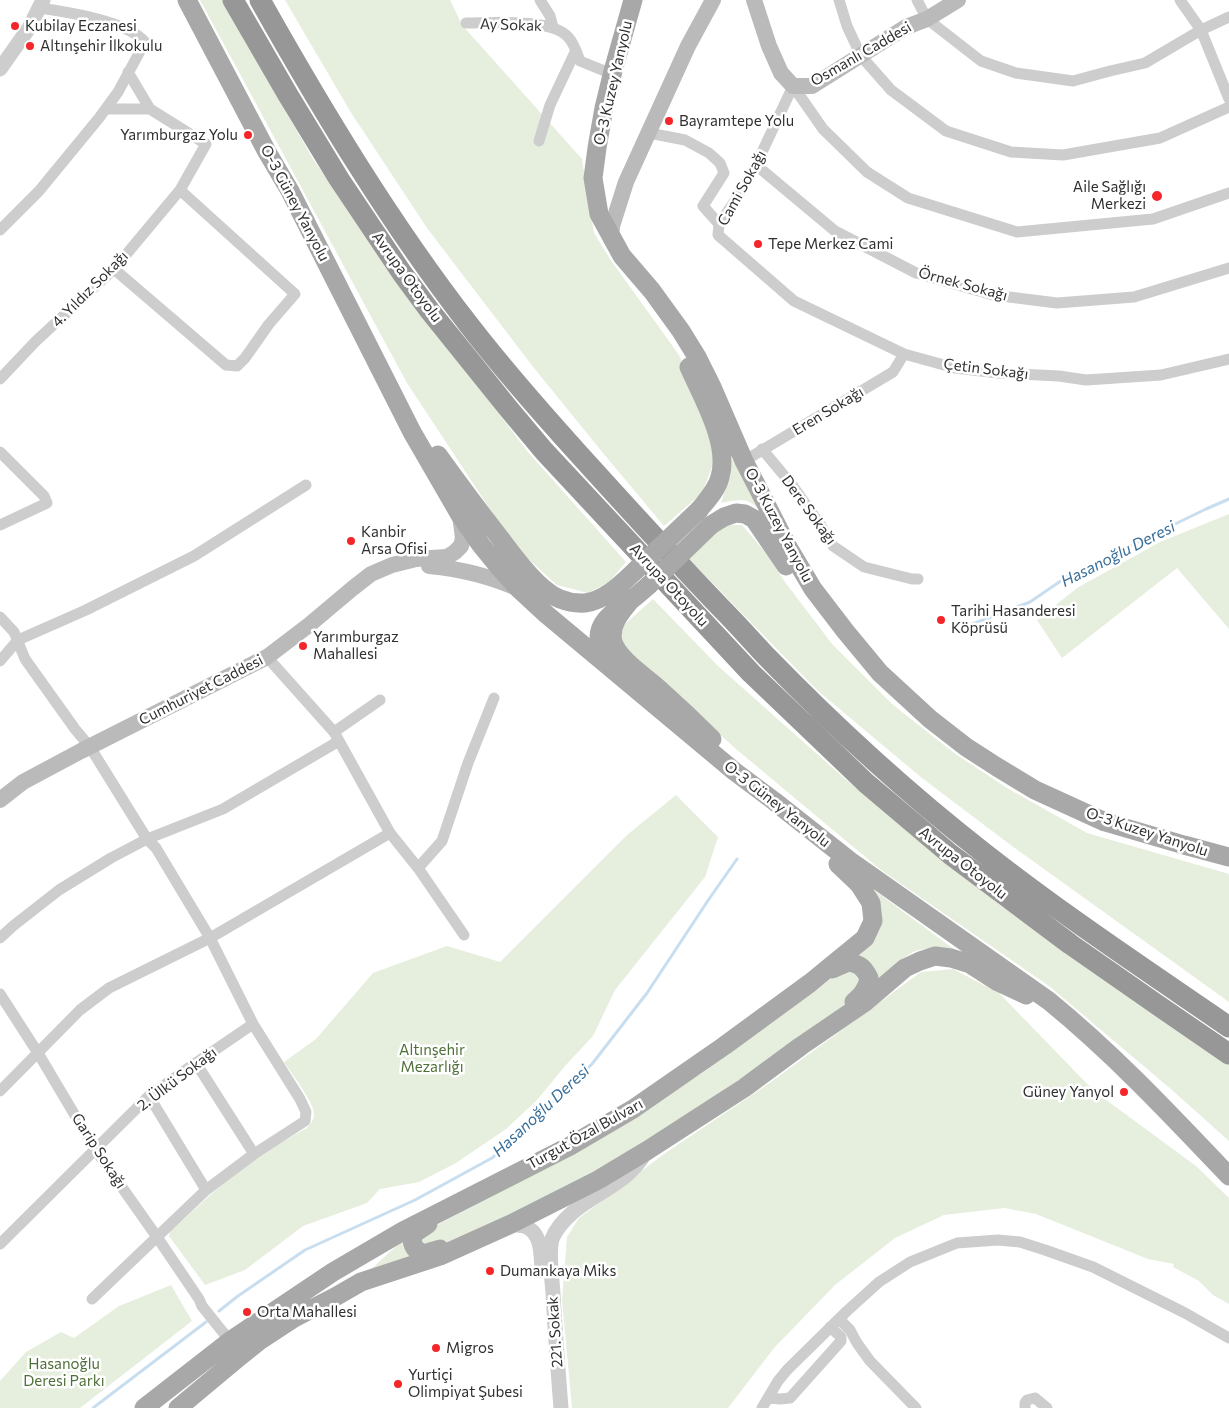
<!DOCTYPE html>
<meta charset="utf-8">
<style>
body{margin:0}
canvas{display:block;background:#fff}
</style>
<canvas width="1229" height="1408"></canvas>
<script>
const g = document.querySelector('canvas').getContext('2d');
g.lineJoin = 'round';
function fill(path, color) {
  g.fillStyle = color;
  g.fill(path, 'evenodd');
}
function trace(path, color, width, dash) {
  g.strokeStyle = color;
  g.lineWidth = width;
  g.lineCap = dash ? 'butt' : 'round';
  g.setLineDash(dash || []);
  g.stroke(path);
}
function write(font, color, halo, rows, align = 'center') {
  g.font = font + ' Commissioner,sans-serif';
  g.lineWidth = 5;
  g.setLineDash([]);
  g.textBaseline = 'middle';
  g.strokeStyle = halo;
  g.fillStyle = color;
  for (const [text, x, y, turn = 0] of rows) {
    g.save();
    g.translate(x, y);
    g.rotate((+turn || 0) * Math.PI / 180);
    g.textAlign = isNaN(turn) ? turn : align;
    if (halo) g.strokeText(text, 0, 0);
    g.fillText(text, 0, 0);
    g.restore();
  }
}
const green = new Path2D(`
 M 200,0 L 224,0 L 240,32 L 313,159 L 385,262 L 527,451 L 626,562 L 609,582 L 588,593 L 557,585 L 515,547 L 407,383 Z
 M 285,0 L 450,0 L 462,25 L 582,159 L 594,233 L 610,259 L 679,355 L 707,421 L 715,459 L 702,493 L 664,526 L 603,453 L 534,368 L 427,228 L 350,111 Z
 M 733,458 L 762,511 C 745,497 743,499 721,503 L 727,485 Z
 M 1229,514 L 1229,629 L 1177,568 L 1062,658 L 1037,620 L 1077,588 L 1160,542 Z
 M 726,525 L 742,525 L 765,552 L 785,582 L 832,644 L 892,704 L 954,753 L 1007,788 L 1087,833 L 1229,874 L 1229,1002 L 1012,846 L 922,778 L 818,691 L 689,559 L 713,535 Z
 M 653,599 L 718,666 L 844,778 L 1001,906 L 1202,1044 L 1229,1064 L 1229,1141 L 1172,1090 L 1049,986 L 881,870 L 736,749 L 619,643 L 624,625 Z
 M 676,795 L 718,837 L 705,877 L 615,990 L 593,1036 L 565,1066 L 537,1100 L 506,1129 L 456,1163 L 419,1182 L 380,1189 L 367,1203 L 303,1226 L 245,1270 L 205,1285 L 169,1236 L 170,1232 L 209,1196 L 252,1159 L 307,1128 C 311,1123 314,1120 314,1114 C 314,1102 291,1073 284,1062 L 316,1039 L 373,973 L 447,946 L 500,962 L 627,835 Z
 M 874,890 L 955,950 C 942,949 928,947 915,951 C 905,955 886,974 877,982 L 852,958 C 864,948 884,935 882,917 C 882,908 877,899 874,890 Z
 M 953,969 L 999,993 L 1094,1091 L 1196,1166 L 1229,1198 L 1229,1304 L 1213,1295 L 1199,1281 L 1173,1267 L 1174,1264 L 1148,1259 L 1036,1214 L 1004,1208 L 944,1215 L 895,1238 L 835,1285 L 774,1348 L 728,1408 L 572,1408 L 562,1300 L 567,1237 L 579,1218 L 664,1154 L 771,1082 L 921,972 Z
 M 845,970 L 854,973 L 860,982 L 854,998 L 797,1040 L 686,1116 L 600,1169 L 506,1218 L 426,1251 L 417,1239 L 428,1230 L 573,1153 L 701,1074 L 839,973 Z
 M 405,1238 L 413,1258 L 368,1272 Z
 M 171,1285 L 192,1321 L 80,1408 L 0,1408 L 0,1381 L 26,1352 L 61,1332 L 74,1338 L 119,1306 Z`);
const stream = new Path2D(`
 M 951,628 L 975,623 L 1030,602 L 1068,576 L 1206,509 L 1229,499
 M 219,1311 L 238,1296 L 305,1250 L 415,1200 L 492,1158 L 527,1128 L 592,1064 L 647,993 L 709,899 L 737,859
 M 93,1408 L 206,1322`);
const minor = new Path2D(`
 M 540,0 L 550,16 L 553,27
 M 839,0 L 847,26 L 861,56 L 891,90 L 946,131 L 1011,152 L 1063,155 L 1160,138 L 1229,107
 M 917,0 L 927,19 L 981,61 L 1016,73 L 1073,81 L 1110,71 L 1145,63 L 1201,30 L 1229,17
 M 1180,0 L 1201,30 L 1229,99
 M 466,23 C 491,23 551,18 568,37 C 574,43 577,53 580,61 L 612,74
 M 128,72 L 150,109
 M 649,133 L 685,140 L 709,153 L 720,163 L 724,173 L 703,206 L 719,224
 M 539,141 L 550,105 L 576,50
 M 756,165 L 835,231 L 916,273 L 993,295 L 1057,303 L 1134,297 L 1229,268
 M 1229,193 L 1153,219 L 1017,232 L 908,198 L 867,172 L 823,129 L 793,86 L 756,165 L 735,201 L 719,224 L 718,235 L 794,301 L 904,354 L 955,368 L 998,373 L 1059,376 L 1086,380 L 1161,375 L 1229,359
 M 0,230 L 39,191 L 99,118 L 118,92 L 145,42 C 127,21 67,12 40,8
 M 114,269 L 226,365 L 237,366 L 245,358 L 269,324 L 295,294 L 180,190
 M 0,379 L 36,341 L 114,269 L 180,190 L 206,144 L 150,109 L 106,109
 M 762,449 L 792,485 L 821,526 L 833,546 L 864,567 L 912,579 L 918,579
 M 0,452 L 44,496 L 47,503 L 0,525
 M 744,461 L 893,372 L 904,354
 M 0,617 L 14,632 L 25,659 L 75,729 L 90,747 L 147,839 L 156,848 L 210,938 L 253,1024 L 300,1099 L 306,1112 L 305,1121 L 254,1154 L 206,1190 L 92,1299
 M 267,657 L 334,732 L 390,833 L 418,868 L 464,935
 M 0,661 L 18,640 L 86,610 L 194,556 L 306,485
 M 334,732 L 380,700
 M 418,868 L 442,841 L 468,763 L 494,698
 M 0,938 L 13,926 L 59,890 L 111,858 L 147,839 L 223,809 L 339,741
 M 0,994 L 38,1053 L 95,1149 L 157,1237 L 199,1299 L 202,1306 L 230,1341
 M 196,1063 L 254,1154
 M 0,1091 L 80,1010 L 109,988 L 210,938 L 390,833
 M 149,1096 L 206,1190
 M 0,1244 L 149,1096 L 187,1069 L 253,1024
 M 839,1319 L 850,1330 L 857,1343 L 870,1361 L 916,1408
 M 768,1398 L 780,1399 L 790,1398 L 841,1341 L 841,1337 L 830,1327
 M 762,1408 L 778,1381 L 787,1370 L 847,1311 L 879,1282 L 910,1262 L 957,1243 L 998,1240 L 1020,1242 L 1045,1250 L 1093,1267 L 1185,1313 L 1229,1338
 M 1025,1408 L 1025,1403 L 1027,1400 L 1035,1398 L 1047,1408`);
const tertiary = new Path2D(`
 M 0,69 L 29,28 L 43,0
 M 511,1224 C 515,1225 520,1225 524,1226 C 542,1232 541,1254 542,1270
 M 561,1408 C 558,1370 555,1331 553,1293 C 552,1278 548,1254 552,1239 C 556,1229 565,1219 573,1212 C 597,1192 628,1182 644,1155`);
const secondary = new Path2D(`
 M 754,0 L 769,46 L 781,73 L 793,86 L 812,86 L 906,27 L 927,19 L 958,0
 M 611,239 L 612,226 L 626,182 L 688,46 L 713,0
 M 429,566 C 461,569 490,576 519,589
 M 0,800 L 23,782 L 81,751 L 267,657 L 309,625 L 353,588 L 371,574 L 392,565 L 416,559 L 447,557 L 455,552 L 461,546 L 463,538 L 460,515`);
const primary = new Path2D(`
 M 187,0 L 267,152 L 290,191 L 412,432 L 460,515 L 481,545 L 499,567 L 519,589 L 546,614 L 734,771 L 774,801 L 850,861 L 1049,1001 C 1114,1054 1171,1115 1229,1176
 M 633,0 L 613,71 L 604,108 L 597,148 L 593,178 L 599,214 L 622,256 L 652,291 L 681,331 L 697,357 L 712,387 L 744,461 L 788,547 L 813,589 L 846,632 L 880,673 L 930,719 L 966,747 L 997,767 L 1035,790 L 1105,822 L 1184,845 L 1229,857
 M 689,367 C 702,397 730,444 720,477 C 717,490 707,500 699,510
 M 438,455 C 458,483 479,511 500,538 C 513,555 526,574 543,588 C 554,598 569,604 585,603 C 606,600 621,584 636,570
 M 711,525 L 724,517 L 736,513 L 745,514 L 754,519 L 786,566
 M 630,601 C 620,613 609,626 613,642 C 618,659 646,677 659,689 C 677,705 695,722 712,739
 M 612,662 C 591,641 597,622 621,607 C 624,604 628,603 631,600 C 637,596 643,590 649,585
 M 832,969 L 848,962 C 860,964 864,968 869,978 C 867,989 862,995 854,1002
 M 428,1224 L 416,1232 L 412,1237 C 412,1246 415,1250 423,1254 L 440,1249
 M 144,1408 L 230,1341 L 333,1272 L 403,1231 L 570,1146 L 633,1109 L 724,1046 L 810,983 L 865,938 L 873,921 L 871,903 L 859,884 L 838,864
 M 178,1408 L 238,1358 L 259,1341 L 294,1318 L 335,1297 L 361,1282 L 440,1256 L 511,1224 L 598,1180 L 648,1150 L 744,1088 L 801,1046 L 864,1003 L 905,968 L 920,961 L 935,956 L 951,958 L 970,964 L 998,982 L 1026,995`);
const motorway = new Path2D(`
 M 233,0 L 288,95 L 339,179 L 402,273 L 430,311 L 508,408 L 544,451 L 751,673 L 866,783 L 950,854 L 1070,944 L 1159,1006 L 1229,1054
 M 260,0 C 323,112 390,223 469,325 C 503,369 539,410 576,451 C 624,504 672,557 722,609 C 737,624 751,640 766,656 C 833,725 907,793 984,853 C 1063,915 1146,970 1229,1027`);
const primaryBridge = new Path2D(`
 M 636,570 L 699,510
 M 649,585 L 711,525`);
const markers = [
 [15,26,5,"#f4262a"],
 [30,46,5,"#f4262a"],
 [669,121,5,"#f4262a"],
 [248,135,5,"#f4262a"],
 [1157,196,6,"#f4262a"],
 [758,244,5,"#f4262a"],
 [351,541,5,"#f4262a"],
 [941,620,5,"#f4262a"],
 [303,646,5,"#f4262a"],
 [1124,1092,5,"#f4262a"],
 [490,1271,5,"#f4262a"],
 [247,1312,5,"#f4262a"],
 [436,1348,5,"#f4262a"],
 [398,1384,5,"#f4262a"]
];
const streetNames = [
 ["Ay Sokak",511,25,2],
 ["Osmanlı Caddesi",861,54,-30],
 ["O-3 Kuzey Yanyolu",613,83,-77],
 ["Cami Sokağı",742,188,-61],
 ["O-3 Güney Yanyolu",295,203,62],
 ["Avrupa Otoyolu",407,277,54],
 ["Örnek Sokağı",963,284,15],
 ["4. Yıldız Sokağı",90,289,-45],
 ["Çetin Sokağı",986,369,7],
 ["Eren Sokağı",828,411,-31],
 ["Dere Sokağı",809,510,54],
 ["O-3 Kuzey Yanyolu",779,525,62],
 ["Avrupa Otoyolu",669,585,47],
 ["Cumhuriyet Caddesi",201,690,-27],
 ["O-3 Güney Yanyolu",777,804,38],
 ["O-3 Kuzey Yanyolu",1147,832,18],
 ["Avrupa Otoyolu",963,863,38],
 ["2. Ülkü Sokağı",177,1079,-37],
 ["Turgut Özal Bulvarı",585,1134,-29],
 ["Garip Sokağı",99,1151,57],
 ["221. Sokak",555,1332,-94]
];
const poiNames = [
 ["Kubilay Eczanesi",25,26],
 ["Altınşehir İlkokulu",40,46],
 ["Bayramtepe Yolu",679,121],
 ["Yarımburgaz Yolu",238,135,"right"],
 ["Aile Sağlığı",1146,187,"right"],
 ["Merkezi",1146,204,"right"],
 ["Tepe Merkez Cami",768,244],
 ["Kanbir",361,532],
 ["Arsa Ofisi",361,549],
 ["Tarihi Hasanderesi",951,611],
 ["Köprüsü",951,628],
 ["Yarımburgaz",313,637],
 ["Mahallesi",313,654],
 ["Güney Yanyol",1114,1092,"right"],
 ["Dumankaya Miks",500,1271],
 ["Orta Mahallesi",257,1312],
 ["Migros",446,1348],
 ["Yurtiçi",408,1375],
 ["Olimpiyat Şubesi",408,1392]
];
const parkNames = [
 ["Altınşehir",432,1050],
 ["Mezarlığı",432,1067],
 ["Hasanoğlu",64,1364],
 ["Deresi Parkı",64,1381]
];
const waterNames = [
 ["Hasanoğlu Deresi",1118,554,-27],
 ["Hasanoğlu Deresi",541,1111,-43]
];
fill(green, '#e6eedd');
trace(stream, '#c8deef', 3);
trace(minor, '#cdcdcd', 11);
trace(tertiary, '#cdcdcd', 15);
trace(secondary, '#bababa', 16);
trace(primary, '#a8a8a8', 19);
trace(motorway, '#979797', 21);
trace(primaryBridge, '#a8a8a8', 19);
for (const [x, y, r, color] of markers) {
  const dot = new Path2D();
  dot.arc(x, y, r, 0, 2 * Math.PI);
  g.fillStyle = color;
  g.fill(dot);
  trace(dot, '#fff', 2);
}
write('15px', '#303030', '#fff', streetNames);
write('15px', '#303030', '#fff', poiNames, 'left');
write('15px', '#507039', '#fff', parkNames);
write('italic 16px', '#376e9a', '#fff', waterNames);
</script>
